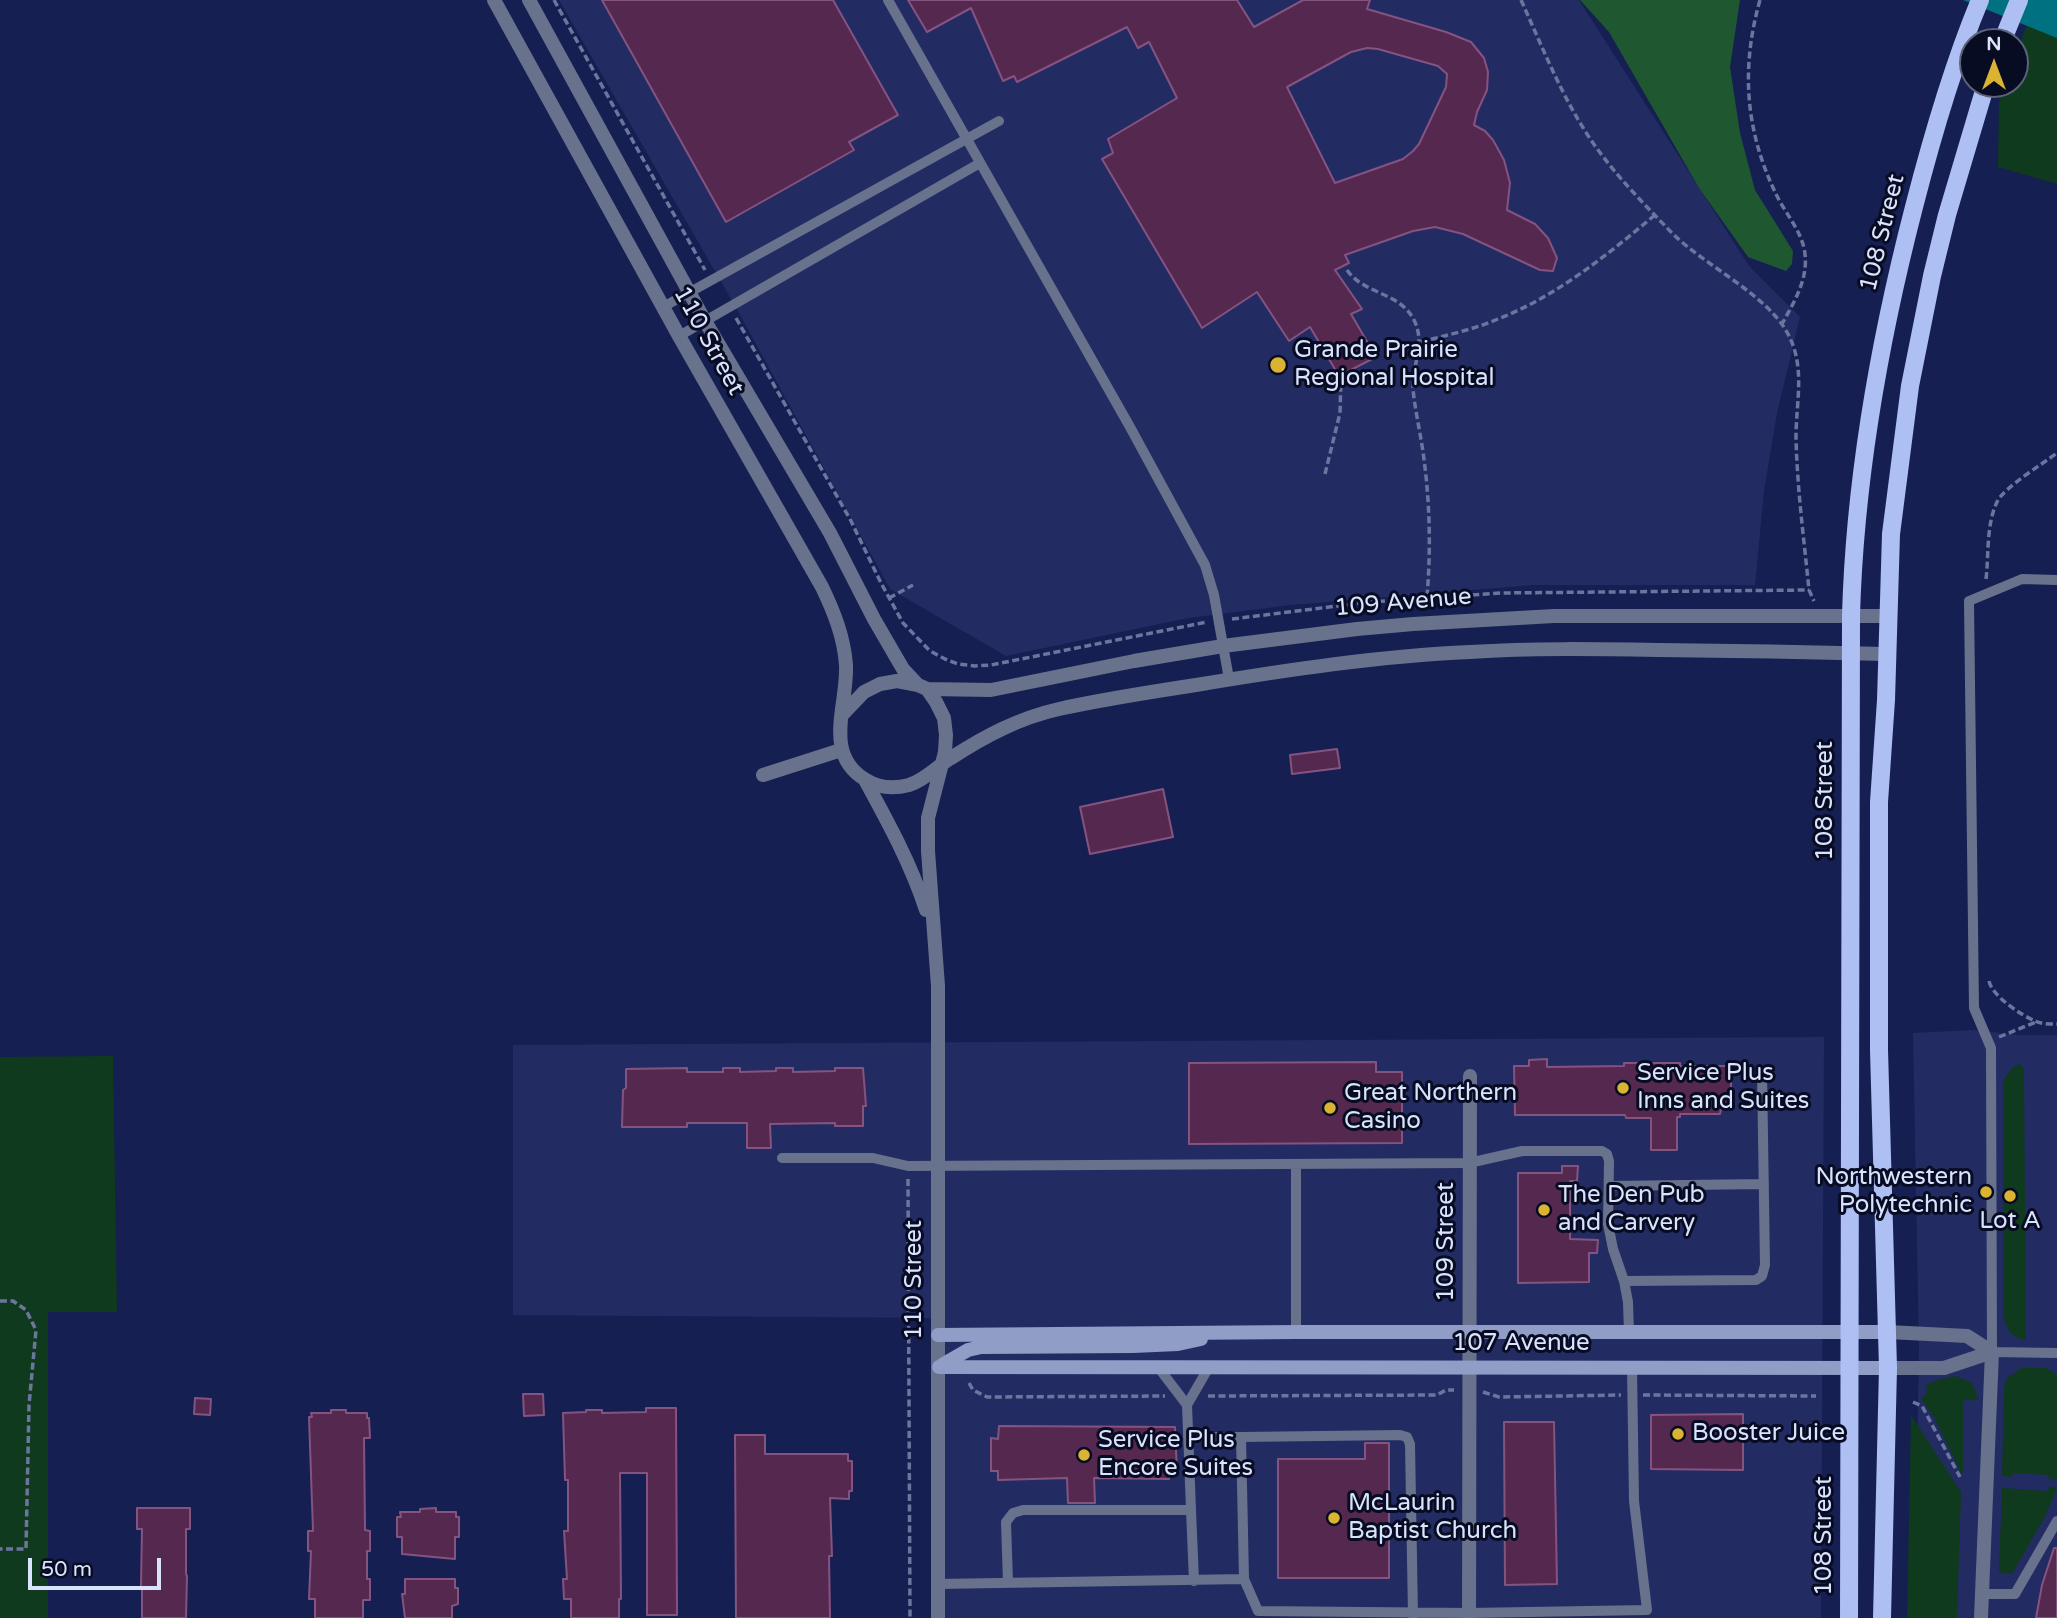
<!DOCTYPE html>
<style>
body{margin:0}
#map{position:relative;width:2057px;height:1618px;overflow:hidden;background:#161f52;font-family:"Varela Round",sans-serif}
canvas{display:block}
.north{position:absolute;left:1959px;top:28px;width:70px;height:70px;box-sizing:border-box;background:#080c22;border:2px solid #5c627a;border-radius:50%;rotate:0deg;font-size:19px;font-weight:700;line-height:28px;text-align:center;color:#dae3fd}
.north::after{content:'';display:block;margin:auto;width:24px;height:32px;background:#dab333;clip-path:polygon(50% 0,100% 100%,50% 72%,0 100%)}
.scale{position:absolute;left:28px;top:1558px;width:133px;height:32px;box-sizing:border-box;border:4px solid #dae3fd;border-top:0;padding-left:9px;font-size:21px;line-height:24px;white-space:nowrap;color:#dae3fd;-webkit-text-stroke:5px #080c22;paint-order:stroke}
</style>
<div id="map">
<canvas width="2057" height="1618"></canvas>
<div class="north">N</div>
<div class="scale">50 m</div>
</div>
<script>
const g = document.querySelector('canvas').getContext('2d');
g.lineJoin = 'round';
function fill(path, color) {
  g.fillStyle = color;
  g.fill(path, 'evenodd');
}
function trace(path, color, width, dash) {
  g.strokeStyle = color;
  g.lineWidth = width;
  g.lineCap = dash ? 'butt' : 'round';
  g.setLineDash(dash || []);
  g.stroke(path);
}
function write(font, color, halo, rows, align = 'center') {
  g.font = font + ' "Varela Round",sans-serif';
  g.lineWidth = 6;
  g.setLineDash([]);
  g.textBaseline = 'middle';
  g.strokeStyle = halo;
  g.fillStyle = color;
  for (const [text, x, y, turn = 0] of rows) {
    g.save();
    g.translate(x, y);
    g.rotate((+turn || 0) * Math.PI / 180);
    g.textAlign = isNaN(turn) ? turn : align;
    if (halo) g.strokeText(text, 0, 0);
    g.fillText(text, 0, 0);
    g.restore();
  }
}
const built = new Path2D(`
 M 559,0 L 1579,0 L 1749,266 L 1800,317 L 1777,413 L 1764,491 L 1755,585 L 1533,585 L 1291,605 L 1188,618 L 1006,656 L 890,589 L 739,313 Z
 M 1973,1030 L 2019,1035 L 2057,1035 L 2057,1618 L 1914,1618 L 1919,1349 L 1913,1033 Z
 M 1824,1037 L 1821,1618 L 938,1618 L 938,1318 L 513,1315 L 513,1045 Z`);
const green = new Path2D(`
 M 2036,0 L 2057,0 L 2057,184 L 1998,167 L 1999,101 L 2005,84 L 2015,84 L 2015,57 Z
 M 113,1056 L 117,1312 L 48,1312 L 48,1618 L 0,1618 L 0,1057 Z
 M 2020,1064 L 2024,1069 L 2026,1340 C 2011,1337 2008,1331 2003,1317 L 2003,1080 L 2013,1067 Z
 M 2021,1368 L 2046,1368 L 2057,1374 L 2057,1480 L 2049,1479 L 2048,1475 L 2013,1473 L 2011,1477 L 2002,1476 L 2004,1389 L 2006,1379 Z
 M 1955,1376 L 1971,1382 L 1979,1400 L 1963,1400 L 1963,1473 L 1961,1473 L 1934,1417 L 1921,1399 L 1928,1391 L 1925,1386 L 1937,1380 Z
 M 1911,1415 L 1961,1492 L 1957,1618 L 1907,1618 Z
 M 2049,1486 L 2057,1488 L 2046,1515 L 2012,1574 L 1999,1572 L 2002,1488 L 2048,1491 Z`);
const forest = new Path2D(`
 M 1580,0 L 1740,0 L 1730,67 L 1740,133 L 1755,190 L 1793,251 L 1792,264 L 1786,271 L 1748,257 L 1699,188 L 1609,32 Z`);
const water = new Path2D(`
 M 1963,0 L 2057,0 L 2057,38 Z`);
const building = new Path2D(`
 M 602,0 L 833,0 L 898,115 L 849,142 L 854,150 L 726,222 Z
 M 908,0 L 1237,0 L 1254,27 L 1303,0 L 1370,0 L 1367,9 L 1446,32 L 1471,42 L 1484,58 L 1488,72 L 1487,90 L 1477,112 L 1474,125 L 1485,131 L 1493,140 L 1504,160 L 1510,183 L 1507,210 L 1535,224 L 1548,238 L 1557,258 L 1553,271 L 1540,270 L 1463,234 L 1435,227 L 1413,231 L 1345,255 L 1349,263 L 1335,270 L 1362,309 L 1351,314 L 1376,357 L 1339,376 L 1310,327 L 1289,341 L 1257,292 L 1202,328 L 1102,159 L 1113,153 L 1108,139 L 1177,98 L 1149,42 L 1138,48 L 1127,27 L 1017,82 L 1014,76 L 1003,81 L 971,8 L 927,32 ZM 1367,48 L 1378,49 L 1438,66 L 1447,74 L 1446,87 L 1419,144 L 1413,151 L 1403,159 L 1335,183 L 1287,87 L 1351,52 Z
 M 1337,749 L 1340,768 L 1292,774 L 1290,755 Z
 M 1163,789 L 1173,837 L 1090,854 L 1080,807 Z
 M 1547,1059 L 1547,1067 L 1624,1066 L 1624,1063 L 1680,1063 L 1680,1066 L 1731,1066 L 1731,1108 L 1721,1109 L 1720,1114 L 1680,1114 L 1680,1117 L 1677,1117 L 1677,1150 L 1651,1150 L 1651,1118 L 1626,1118 L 1625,1115 L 1515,1115 L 1514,1066 L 1529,1066 L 1529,1060 Z
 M 1376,1062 L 1376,1072 L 1402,1072 L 1402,1143 L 1189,1144 L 1189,1063 Z
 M 687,1068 L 687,1072 L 723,1072 L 723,1068 L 740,1068 L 740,1072 L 776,1071 L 776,1068 L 793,1068 L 793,1072 L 835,1071 L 835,1068 L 863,1068 L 866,1106 L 863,1106 L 863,1126 L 835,1126 L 835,1123 L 770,1124 L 771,1148 L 747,1148 L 747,1123 L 687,1123 L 687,1127 L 622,1127 L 623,1090 L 626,1088 L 626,1069 Z
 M 1562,1166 L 1578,1166 L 1577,1181 L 1570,1181 L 1570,1239 L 1598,1240 L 1597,1253 L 1589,1253 L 1589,1282 L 1518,1283 L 1518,1173 L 1562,1173 Z
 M 523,1394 L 543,1394 L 544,1415 L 524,1416 Z
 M 195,1398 L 211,1399 L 210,1415 L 194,1414 Z
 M 646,1408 L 676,1408 L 677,1615 L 647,1615 L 647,1473 L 620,1473 L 621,1599 L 619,1599 L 619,1618 L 571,1618 L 571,1599 L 564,1599 L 563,1579 L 567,1579 L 564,1531 L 568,1531 L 568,1480 L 565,1480 L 563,1413 L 586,1412 L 586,1410 L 602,1410 L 602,1413 L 646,1412 Z
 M 331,1410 L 346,1410 L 346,1413 L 367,1413 L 367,1418 L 369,1418 L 370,1438 L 364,1438 L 365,1530 L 370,1531 L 370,1551 L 367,1551 L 367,1579 L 370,1579 L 370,1600 L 363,1600 L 363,1618 L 315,1618 L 315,1599 L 309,1599 L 311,1551 L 308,1551 L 308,1531 L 313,1531 L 309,1417 L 312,1417 L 311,1413 L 331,1413 Z
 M 1743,1414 L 1743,1470 L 1651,1469 L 1651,1415 Z
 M 1504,1422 L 1554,1422 L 1557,1584 L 1505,1585 Z
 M 999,1426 L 1175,1427 L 1177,1473 L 1169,1473 L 1169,1479 L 1094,1478 L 1095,1503 L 1068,1503 L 1067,1478 L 998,1480 L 998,1471 L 991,1471 L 991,1438 L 998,1439 Z
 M 735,1435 L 765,1435 L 765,1454 L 848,1454 L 848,1461 L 852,1461 L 852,1491 L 849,1491 L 849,1499 L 830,1498 L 832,1556 L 829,1556 L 830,1618 L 736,1618 Z
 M 1365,1443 L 1389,1443 L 1389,1578 L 1278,1578 L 1278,1459 L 1365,1459 Z
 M 137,1508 L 190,1508 L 190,1529 L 186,1529 L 186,1574 L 187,1576 L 186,1618 L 142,1618 L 142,1588 L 141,1586 L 142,1529 L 137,1529 Z
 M 436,1508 L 436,1512 L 456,1512 L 456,1517 L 459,1517 L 459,1537 L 455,1537 L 455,1559 L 402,1554 L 402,1537 L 397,1537 L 397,1517 L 401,1517 L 400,1512 L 420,1512 L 420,1509 Z
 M 2054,1548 L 2057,1548 L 2057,1618 L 2036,1618 L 2042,1585 Z
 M 405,1579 L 455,1579 L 455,1588 L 458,1588 L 458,1604 L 452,1606 L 452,1618 L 405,1618 L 402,1594 L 405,1594 Z`);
const path = new Path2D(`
 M 554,0 L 705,270
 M 1521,0 C 1542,46 1561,95 1589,137 C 1613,173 1643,203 1672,233 C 1706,267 1771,296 1790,338 C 1805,370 1796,403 1796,437 C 1797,488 1804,539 1809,590 L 1814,601
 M 1760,0 C 1741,67 1745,129 1775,192 C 1784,212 1803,232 1805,254 C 1808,280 1794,302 1782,324
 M 1347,270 C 1363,294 1400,292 1414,320 C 1426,344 1412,364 1413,389 C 1415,410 1420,431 1423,452 C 1430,501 1431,549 1427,597
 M 736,318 L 851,521 L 881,583 L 903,623 L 930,651 L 945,659 L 958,664 L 975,666 L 991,665 L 1207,622
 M 1421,342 C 1446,335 1473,330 1498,319 C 1557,296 1607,255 1655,215
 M 1325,474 L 1340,413 L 1341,377
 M 1986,579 C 1989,554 1986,525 1997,502 C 2003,488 2044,463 2057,453
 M 889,598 L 913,585
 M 1232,619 L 1370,602 L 1500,593 L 1809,590
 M 1989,981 C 1992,996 2021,1015 2035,1021 C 2041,1024 2050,1024 2057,1024
 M 1999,1037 L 2036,1022
 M 908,1179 L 910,1618
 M 0,1301 L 13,1301 L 26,1310 L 36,1330 L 29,1405 L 26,1549 L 0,1549
 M 969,1383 L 973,1390 L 987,1397 L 1165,1396
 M 1483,1392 L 1499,1397 L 1621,1395
 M 1643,1395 L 1816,1396
 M 1208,1396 L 1437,1395 L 1446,1390 L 1454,1390
 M 1913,1402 L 1922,1406 L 1960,1477`);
const service = new Path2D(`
 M 888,0 L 1130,427 L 1205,565 L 1214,595 L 1229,679
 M 663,307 L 999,121
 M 679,336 L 980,163
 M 2057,580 L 2022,579 L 1969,601 L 1974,1008 L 1991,1048 L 1992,1352 L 2057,1353
 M 782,1158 L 873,1158 L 908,1166 L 1469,1163 L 1522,1151 L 1602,1151 L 1607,1154 L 1609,1161 L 1608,1224 L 1613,1249 L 1624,1281 L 1628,1302 L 1629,1333
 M 1609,1186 L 1764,1184
 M 1624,1281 L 1756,1280 L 1762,1276 L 1765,1265 L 1762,1071
 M 1296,1332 L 1296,1164
 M 1158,1367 L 1187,1405
 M 1188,1437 L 1241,1437 L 1244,1579
 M 1241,1437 L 1400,1435 L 1407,1437 L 1410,1444 L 1413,1616
 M 1191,1510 L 1187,1405 L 1209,1367
 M 1008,1583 L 1006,1522 L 1013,1513 L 1023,1510 L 1191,1510 L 1194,1581
 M 938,1584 L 1244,1579 L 1258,1611 L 1469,1613 L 1647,1610 L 1634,1501 L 1632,1367
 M 1982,1594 L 2015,1594 L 2057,1521`);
const minor = new Path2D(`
 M 1888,1332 L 1967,1336 L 1992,1352
 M 1888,1368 L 1944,1368 L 1992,1352
 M 1469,1618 L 1470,1076
 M 1981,1618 L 1992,1352`);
const tertiary = new Path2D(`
 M 494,0 L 679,336 L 822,587 C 834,612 844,637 846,665 C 848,705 822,754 866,780 C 879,788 894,789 909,785 C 925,780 936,767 951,758 C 985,736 1019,718 1059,709 C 1104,699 1150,692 1196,685 C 1286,670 1379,656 1470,652 C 1533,648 1596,649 1659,650 C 1735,651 1810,652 1886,654
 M 529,0 L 705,321 L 830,533 L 874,619 L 903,669 L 918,685
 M 927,689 L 991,690 L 1134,661 L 1223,646 L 1357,629 L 1413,624 L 1554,616 L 1888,616
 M 843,714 L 864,692 L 880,684 L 897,681 L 918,685 L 927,689 L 936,702 L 944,718 L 946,735 L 945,752 L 928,818 L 928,851 L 938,986 L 938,1618
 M 763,775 L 841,750
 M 865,780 C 888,822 911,864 926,910`);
const secondary = new Path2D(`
 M 938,1335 L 1296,1332 L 1888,1332
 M 942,1365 L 968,1350 L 981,1347 L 1133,1346 L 1178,1344 L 1201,1339
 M 939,1367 L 1888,1368`);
const primary = new Path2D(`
 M 2002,42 L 2019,0
 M 1849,1618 L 1851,615 C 1855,476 1879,342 1914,207 C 1932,137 1952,67 1980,0
 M 1882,1618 L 1888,1368 L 1879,1050 L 1879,802 L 1886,700 L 1891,534 L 1910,386 L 1932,276 L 1947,215 L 1986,84`);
const markers = [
 [1278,365,9,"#dab333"],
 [1623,1088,7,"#dab333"],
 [1330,1108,7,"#dab333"],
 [1986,1192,7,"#dab333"],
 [2010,1196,7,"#dab333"],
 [1544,1210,7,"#dab333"],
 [1678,1434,7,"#dab333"],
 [1084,1455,7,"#dab333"],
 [1334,1518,7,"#dab333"]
];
const streetNames = [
 ["108 Street",1883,233,-76],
 ["110 Street",708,341,61],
 ["109 Avenue",1403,603,-5],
 ["108 Street",1826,801,-90],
 ["109 Street",1447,1242,-90],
 ["110 Street",915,1280,-90],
 ["107 Avenue",1521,1344],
 ["108 Street",1825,1536,-90]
];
const poiNames = [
 ["Grande Prairie",1294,351],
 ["Regional Hospital",1294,379],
 ["Service Plus",1637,1074],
 ["Inns and Suites",1637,1102],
 ["Great Northern",1344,1094],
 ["Casino",1344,1122],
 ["Northwestern",1972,1178,"right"],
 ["Polytechnic",1972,1206,"right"],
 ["The Den Pub",1558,1196],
 ["and Carvery",1558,1224],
 ["Lot A",2010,1222,"center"],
 ["Booster Juice",1692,1434],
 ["Service Plus",1098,1441],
 ["Encore Suites",1098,1469],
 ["McLaurin",1348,1504],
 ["Baptist Church",1348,1532]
];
fill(built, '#222c63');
fill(green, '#0f3a1d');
fill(forest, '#1f5730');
fill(water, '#007181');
fill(building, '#552850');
trace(building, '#855380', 2);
trace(path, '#6c759d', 3.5, [7, 3.5]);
trace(service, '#69728c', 10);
trace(minor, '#69728c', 14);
trace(tertiary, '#69728c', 14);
trace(secondary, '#909dc7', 14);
trace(primary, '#aebff4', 18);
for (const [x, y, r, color] of markers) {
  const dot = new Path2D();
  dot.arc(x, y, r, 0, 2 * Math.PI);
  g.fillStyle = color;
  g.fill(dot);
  trace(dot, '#080c22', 2.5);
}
write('24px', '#dae3fd', '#080c22', streetNames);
write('24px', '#dae3fd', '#080c22', poiNames, 'left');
</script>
